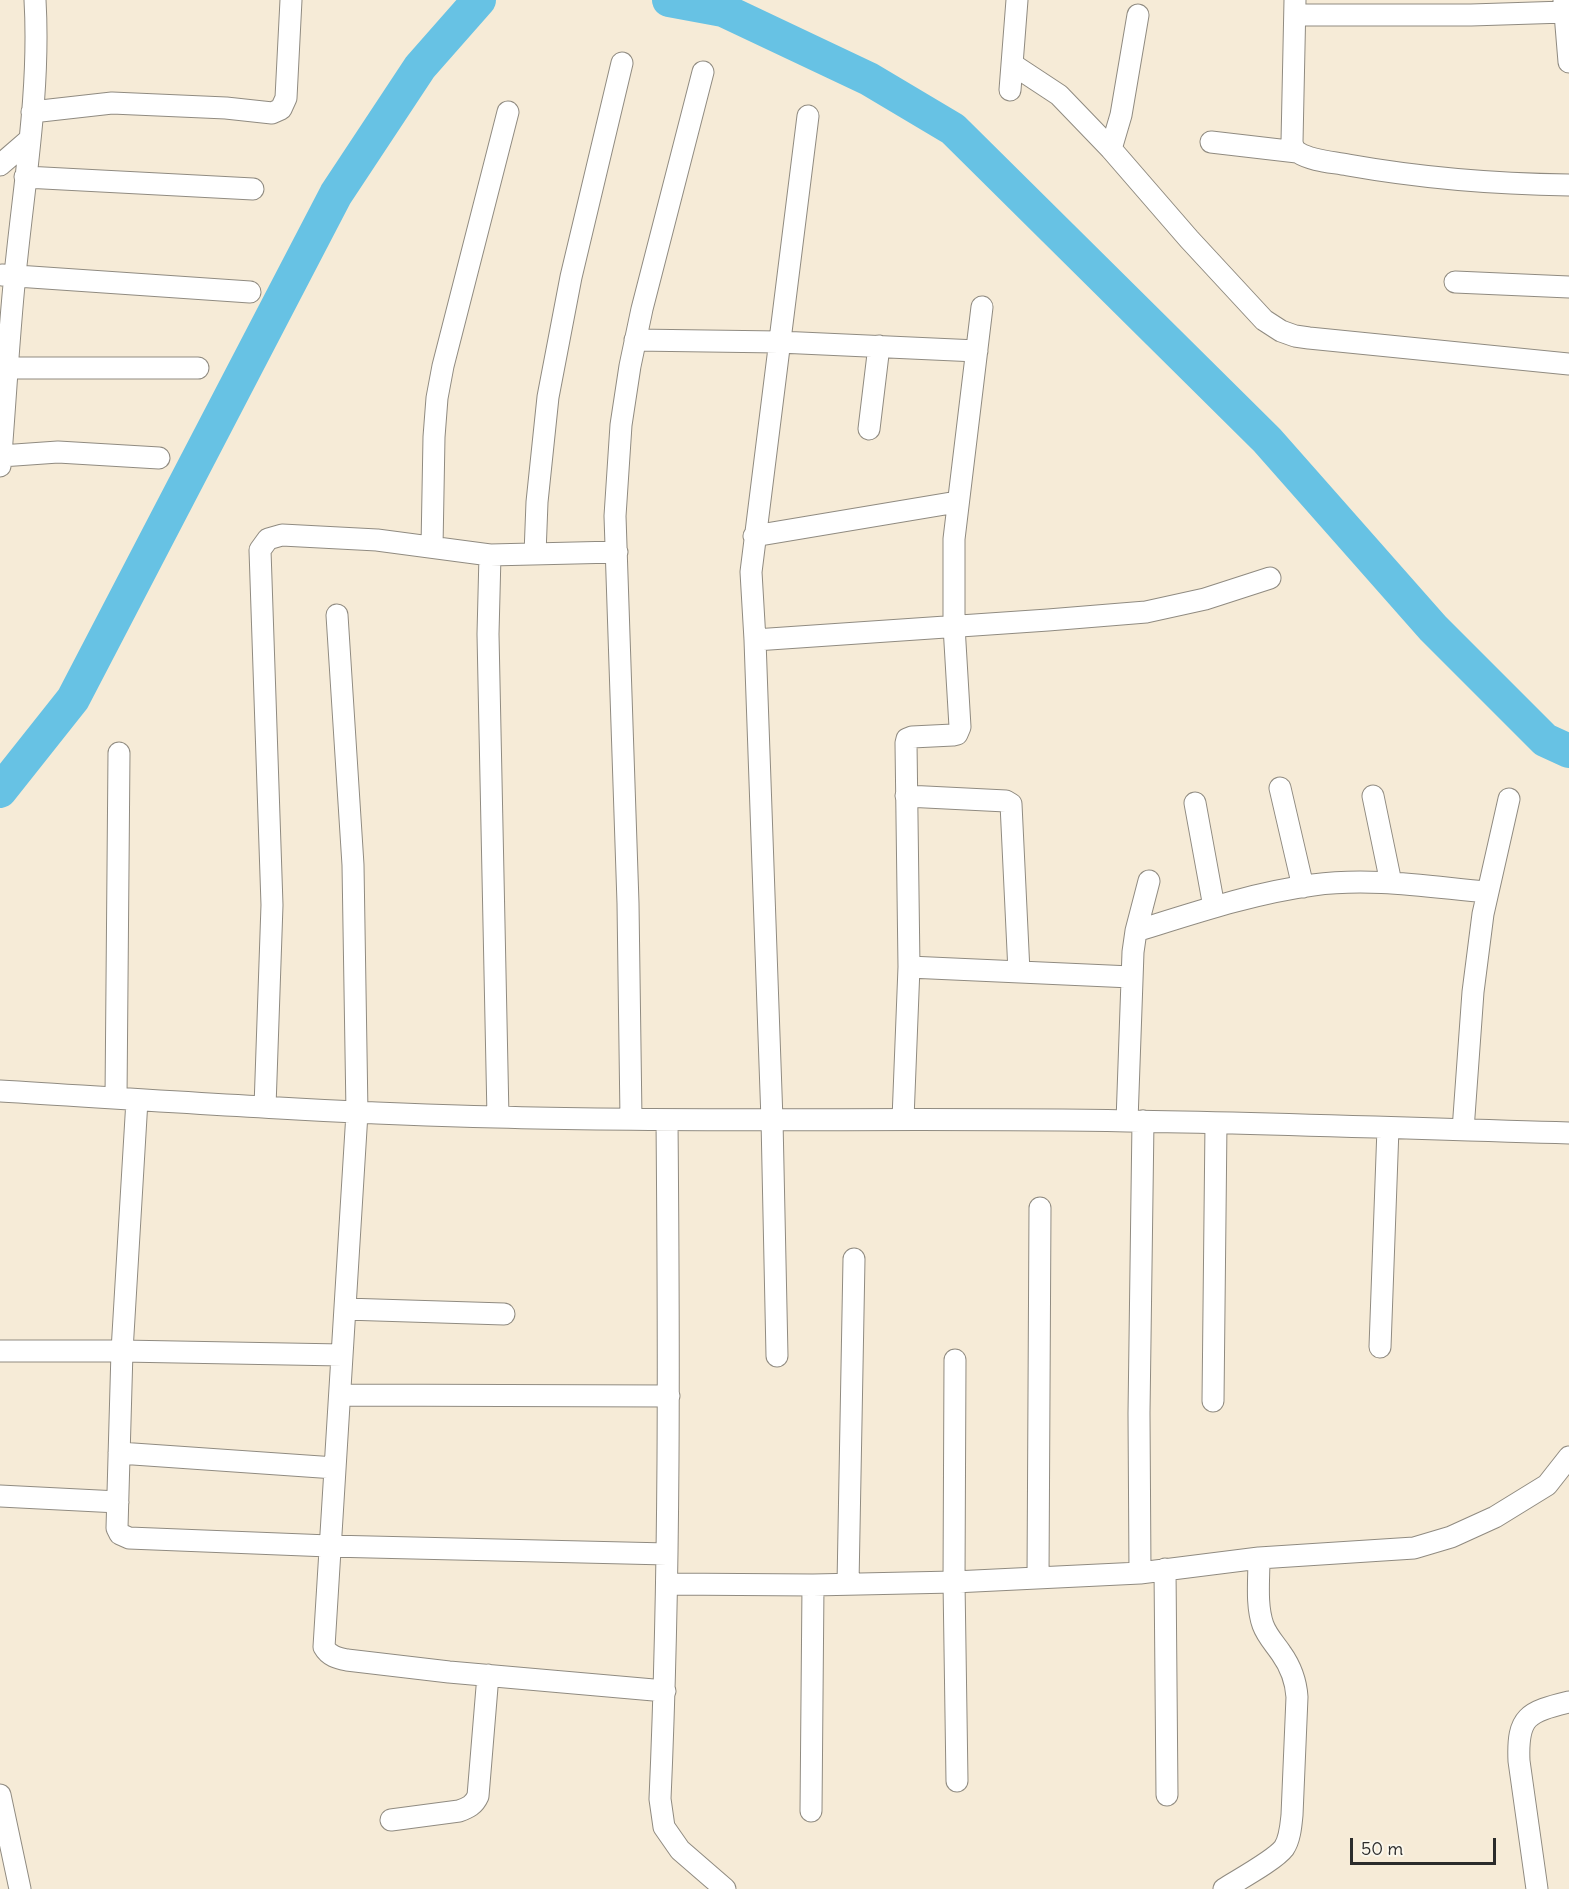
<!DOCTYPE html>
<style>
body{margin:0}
#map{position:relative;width:1569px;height:1889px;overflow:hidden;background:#f6ebd7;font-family:Delius,sans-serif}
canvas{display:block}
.scale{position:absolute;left:1350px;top:1838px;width:146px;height:27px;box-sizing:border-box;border:3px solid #2b2b2b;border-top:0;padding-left:8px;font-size:18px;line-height:21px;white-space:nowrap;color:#2b2b2b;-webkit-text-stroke:4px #fbf7ec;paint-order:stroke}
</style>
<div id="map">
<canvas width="1569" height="1889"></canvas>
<div class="scale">50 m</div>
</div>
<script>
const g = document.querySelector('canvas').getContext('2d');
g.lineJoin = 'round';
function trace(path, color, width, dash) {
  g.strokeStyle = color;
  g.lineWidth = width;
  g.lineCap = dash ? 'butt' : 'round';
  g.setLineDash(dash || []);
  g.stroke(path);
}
const river = new Path2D(`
 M 669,0 L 723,10 L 869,79 L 953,129 L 1267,440 L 1433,628 L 1545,740 L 1569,751
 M 0,791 L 73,699 L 336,194 L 420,67 L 479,0`);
const minor = new Path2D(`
 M 1295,0 L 1292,142 C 1293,147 1294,150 1299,153 C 1312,161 1333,162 1348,165 C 1421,178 1495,184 1569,185
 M 1564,1 L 1569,62
 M 1295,15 L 1471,15 L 1565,12
 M 1012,64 L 1059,95 L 1111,149 L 1189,239 L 1264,320 L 1281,331 L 1295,336 L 1309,338 L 1569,364
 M 1010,90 L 1017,0
 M 32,112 L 112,103 L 226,108 L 272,113 L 281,109 L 286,98 L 291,0
 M 1211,142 L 1297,152
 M 1111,149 L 1121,115 L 1138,15
 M 0,165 L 29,140
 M 25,177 L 253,189
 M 2,275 L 250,292
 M 1455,282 L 1569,287
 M 635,340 L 779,342 L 977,351
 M 0,368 L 198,368
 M 869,429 L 879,346
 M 1,456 L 58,452 L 159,458
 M 0,466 C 6,396 9,325 17,256 C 26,171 40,85 35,0
 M 754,536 L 957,502
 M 432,547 L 434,437 L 437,398 L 443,366 L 508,112
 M 535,554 L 537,502 L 548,397 L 571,277 L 622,63
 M 490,555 L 488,634 L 498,1117
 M 337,615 L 353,865 L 357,1113 L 324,1647 C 329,1656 337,1658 347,1660 L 449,1672 L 665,1691
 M 755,640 L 1048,620 L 1146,612 L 1205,599 L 1270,578
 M 1280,788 L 1303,887
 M 906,796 L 1006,801 L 1011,804 L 1019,972
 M 1373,796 L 1391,883
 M 1195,803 L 1214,907
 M 1136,931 C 1194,913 1253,893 1313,885 C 1371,877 1430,887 1487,892
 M 909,967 L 1131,977
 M 0,1091 C 165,1101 331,1113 496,1117 C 707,1123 917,1117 1127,1121 C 1275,1123 1422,1129 1569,1133
 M 116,1098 L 119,753
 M 137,1100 L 122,1351 L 117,1528 L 120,1534 L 129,1538 L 329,1546 L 667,1554
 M 265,1107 L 272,905 L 260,550 L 268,539 L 282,535 L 377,540 L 490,555 L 617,552
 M 631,1119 L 628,903 L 615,516 L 621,425 L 630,366 L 642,309 L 703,72
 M 903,1119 L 909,967 L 906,743 L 907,739 L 912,737 L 953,735 L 957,734 L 960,727 L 954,626 L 954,539 L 982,307
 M 667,1120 C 669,1346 670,1573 660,1799 L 664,1827 L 680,1850 L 725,1889
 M 1127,1121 L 1133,952 L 1136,931 L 1149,881
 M 1463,1130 L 1473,992 L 1483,914 L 1509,799
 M 345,1309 L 504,1314
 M 1380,1347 L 1388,1128
 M 0,1351 L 122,1351 L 342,1355
 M 777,1356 L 772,1120 L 755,640 L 751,572 L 808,116
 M 955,1360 L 954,1582 L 957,1781
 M 340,1395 L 669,1396
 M 1213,1401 L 1216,1123
 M 119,1453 L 335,1468
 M 0,1496 L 118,1502
 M 1165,1569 L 1167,1795
 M 1140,1573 L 1139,1413 L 1143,1121
 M 1038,1578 L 1040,1208
 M 667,1584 L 813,1585 L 954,1582 L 1140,1573 L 1259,1558 L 1414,1548 L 1451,1537 L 1495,1517 L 1547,1485 L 1569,1457
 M 848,1584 L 854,1259
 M 0,1795 L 20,1889
 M 811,1811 L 813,1585
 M 391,1820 L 459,1811 C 468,1808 474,1805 478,1796 L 488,1675
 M 1224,1889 C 1238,1880 1275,1860 1284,1848 C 1290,1839 1291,1825 1292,1815 L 1297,1697 C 1296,1681 1291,1667 1281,1653 C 1275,1644 1267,1636 1263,1625 C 1256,1605 1259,1580 1259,1558
 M 1537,1889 L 1519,1761 C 1517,1716 1528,1712 1569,1702`);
trace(river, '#67c2e4', 34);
trace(minor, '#908b81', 23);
trace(minor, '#fff', 21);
</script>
